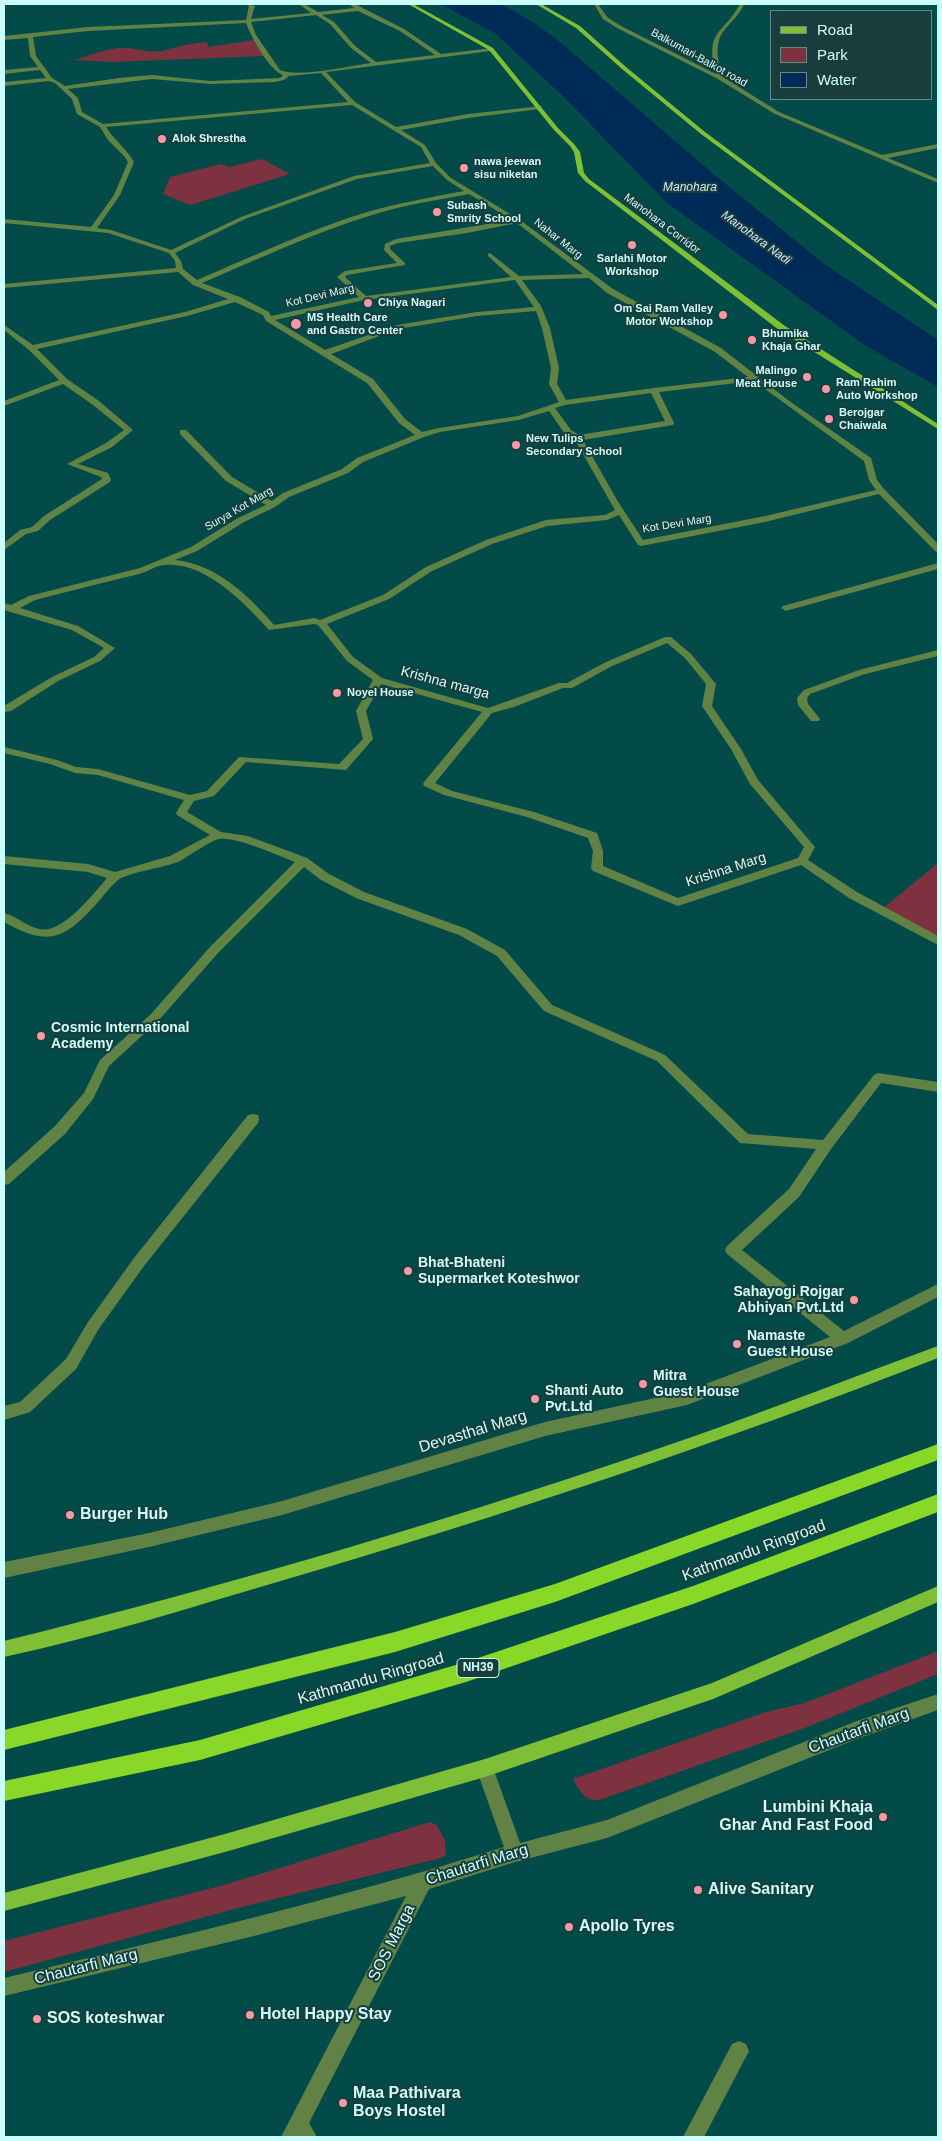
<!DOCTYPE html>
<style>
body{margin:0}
#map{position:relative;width:942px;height:2141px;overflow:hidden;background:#024b49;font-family:Arial,sans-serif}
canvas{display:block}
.frame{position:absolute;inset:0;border:5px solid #cbfffc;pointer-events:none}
.legend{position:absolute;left:770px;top:10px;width:162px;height:90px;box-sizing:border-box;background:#183d3c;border:1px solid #608b89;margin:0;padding:6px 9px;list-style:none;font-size:15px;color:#cbfffc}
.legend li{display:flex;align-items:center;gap:10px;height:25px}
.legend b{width:25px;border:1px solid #608b89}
</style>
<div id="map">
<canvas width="942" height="2141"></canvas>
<div class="frame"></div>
<ul class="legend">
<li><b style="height:6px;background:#7fbf36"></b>Road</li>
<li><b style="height:14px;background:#7e3240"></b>Park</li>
<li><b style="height:14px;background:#002b56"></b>Water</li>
</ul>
</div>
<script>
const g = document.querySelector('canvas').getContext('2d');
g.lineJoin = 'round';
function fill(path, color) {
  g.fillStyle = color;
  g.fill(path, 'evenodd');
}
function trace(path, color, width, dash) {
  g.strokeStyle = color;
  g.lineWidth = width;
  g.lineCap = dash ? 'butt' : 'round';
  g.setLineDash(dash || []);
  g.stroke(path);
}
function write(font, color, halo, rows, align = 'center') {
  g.font = font + ' Arial,sans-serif';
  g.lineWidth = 4;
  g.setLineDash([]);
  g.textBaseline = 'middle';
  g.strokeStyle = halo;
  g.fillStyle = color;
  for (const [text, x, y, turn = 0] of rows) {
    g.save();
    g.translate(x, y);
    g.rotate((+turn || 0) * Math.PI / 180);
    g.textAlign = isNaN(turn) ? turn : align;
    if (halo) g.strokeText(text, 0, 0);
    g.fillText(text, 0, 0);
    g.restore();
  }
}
const green = new Path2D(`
 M 254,40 L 264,56 L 113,62 L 74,60 C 88,56 106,49 119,48 C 133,46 150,55 166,50 C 178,46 194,43 207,42 L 208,47 Z
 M 262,159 L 290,174 L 190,205 L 163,194 L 170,177 L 221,164 L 229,167 Z
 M 938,863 L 938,940 L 881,910 Z
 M 938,1651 L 938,1674 L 807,1727 L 599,1800 C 584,1801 580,1791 573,1779 L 766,1712 L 805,1703 Z
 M 430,1822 L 437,1825 L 445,1841 L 446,1855 L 441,1858 L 234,1909 L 4,1972 L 4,1941 L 224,1885 Z`);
const water = new Path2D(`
 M 441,4 L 501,4 L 531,21 L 555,38 L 717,177 L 823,263 L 938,340 L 938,387 L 866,346 L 667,203 L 564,97 L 496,34 Z`);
const minor = new Path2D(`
 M 247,4 L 255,6 L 251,19 L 311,13 L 299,4 L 304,4 L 318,12 L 354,8 L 349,4 L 355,4 L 404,29 L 441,54 L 493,48 L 491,51 L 326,72 L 355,102 L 396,127 L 468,114 L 542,106 L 540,109 L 468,118 L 401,130 L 425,145 L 436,163 L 451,178 L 520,220 L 613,289 L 721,348 L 788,400 L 871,458 L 877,480 L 884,489 L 938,544 L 938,552 L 935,551 L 879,494 L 765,522 L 641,546 L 638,545 L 619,515 L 607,520 L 547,526 L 492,544 L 432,571 L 389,599 L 327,624 L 353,657 L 382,678 L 488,708 L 559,683 L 567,683 L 606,662 L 665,637 L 671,637 L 691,654 L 716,684 L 712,706 L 741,749 L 758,780 L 815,847 L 808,860 L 857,892 L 938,936 L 938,945 L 849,898 L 801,865 L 678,906 L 593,871 L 591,868 L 593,851 L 588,838 L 527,817 L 444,795 L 424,786 L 423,784 L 424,782 L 482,712 L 381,684 L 366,711 L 373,739 L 346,770 L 246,762 L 214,796 L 194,801 L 187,812 L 221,832 L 248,836 L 307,858 L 329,874 L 364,892 L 467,929 L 505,950 L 552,1005 L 665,1055 L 748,1134 L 823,1140 L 874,1075 L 878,1073 L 938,1082 L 938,1092 L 881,1083 L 831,1149 L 799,1197 L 742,1250 L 844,1331 L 938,1284 L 938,1297 L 848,1343 L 687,1405 L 545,1436 L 282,1515 L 149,1547 L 4,1578 L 4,1562 L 149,1533 L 282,1501 L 545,1422 L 687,1391 L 830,1337 L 727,1254 L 725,1250 L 727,1246 L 789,1189 L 816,1149 L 740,1143 L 657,1061 L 544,1011 L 497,956 L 459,935 L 356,898 L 321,880 L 304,867 L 218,953 L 159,1020 L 109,1066 L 93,1099 L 65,1134 L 9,1184 L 4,1185 L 4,1172 L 55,1126 L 84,1093 L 100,1060 L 151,1014 L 210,947 L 295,862 C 279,856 236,836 219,839 C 210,841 189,856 180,861 C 165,868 128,872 118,880 C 111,886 104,895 98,902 C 64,940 49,947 4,922 L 4,913 C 16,916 26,926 39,929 C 62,935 94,893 107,878 L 88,872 L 4,864 L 4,856 L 88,864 L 115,872 L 170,856 L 210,835 L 177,815 L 176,813 L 184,800 L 98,775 L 75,773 L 50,764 L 4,753 L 4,747 L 57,760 L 76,767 L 98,769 L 190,795 L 207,791 L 239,757 L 339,764 L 363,739 L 356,711 L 373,680 L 347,661 L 318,625 L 314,624 L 269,630 C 245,603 204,561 165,565 C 156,565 148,572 139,574 C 105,582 70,591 35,600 L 20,608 L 78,626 L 115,648 L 100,661 L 58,681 L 11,711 L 4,712 L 4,706 L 52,677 L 94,657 L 104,648 L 72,630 L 7,611 L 4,609 L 4,603 L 11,605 L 29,596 L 140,568 L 191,547 L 238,518 L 266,505 L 226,481 L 180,434 L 180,430 L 186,430 L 232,477 L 272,501 L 283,493 L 342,469 L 357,458 L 415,435 L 399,423 L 367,383 L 266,321 L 263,315 L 235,302 L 187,316 L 37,349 L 67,379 L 99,401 L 133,430 L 112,447 L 78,464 L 108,473 L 111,480 L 110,482 L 50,520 L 38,531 L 26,534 L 4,550 L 4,543 L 20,530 L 32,527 L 44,516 L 102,479 L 101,477 L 67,464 L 106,443 L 124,430 L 93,405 L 63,384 L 4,406 L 4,401 L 59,380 L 29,350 L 4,330 L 4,325 L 33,345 L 185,312 L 228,299 L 193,285 L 178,272 L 4,288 L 4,284 L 176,268 L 175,261 L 169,253 L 108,233 L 4,223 L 4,219 L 91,227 L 114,195 L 128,162 L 124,156 L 108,140 L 100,127 L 77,114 L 72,99 L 55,83 L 49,81 L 4,86 L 4,82 L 46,78 L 40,70 L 4,74 L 4,70 L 38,67 L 30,56 L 28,38 L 4,40 L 4,36 L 88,27 L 246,20 L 249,6 ZM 358,11 L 400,31 L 435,55 L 376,62 L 355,46 L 334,22 L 322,15 ZM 316,15 L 330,24 L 351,48 L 371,63 C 349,66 298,78 280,70 L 256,35 L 251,22 ZM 246,23 C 251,37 269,70 283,75 L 280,78 L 210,81 L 152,75 L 119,78 L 65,86 L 52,78 L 36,56 L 33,37 L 88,31 ZM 321,73 L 348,102 L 103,124 L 82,112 L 78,98 L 68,89 L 152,79 L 210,84 L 275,82 L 284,80 L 289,76 ZM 352,105 L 421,147 L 430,163 L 354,176 L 241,217 L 171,250 L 111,230 L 97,228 L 120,195 L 134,162 C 127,149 114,140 106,127 ZM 433,166 L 447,180 L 464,191 C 432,197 399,203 367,212 C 309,230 253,256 197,280 L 183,269 L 181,261 L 175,253 L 245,219 L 357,179 ZM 469,194 L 512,220 L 396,239 L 385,244 L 384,250 L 397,263 L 345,271 L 337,277 L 359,297 L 271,316 L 269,312 L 240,297 L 202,283 C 258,259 314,233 372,215 C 404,205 437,200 469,194 ZM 517,223 L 583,274 L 519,276 L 490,253 L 488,254 L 488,256 L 511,277 L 366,296 L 345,277 L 347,275 L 405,265 L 405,263 L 390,249 L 390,246 L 398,243 L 467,233 ZM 589,278 L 607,293 L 715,352 L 748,377 L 654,388 L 566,400 L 557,384 L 559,368 L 550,328 L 541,306 L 522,280 ZM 515,280 L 534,307 L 477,312 L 397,325 L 325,350 L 275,320 L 364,300 ZM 536,311 L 542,328 L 551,368 L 549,384 L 559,402 L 518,416 L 439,428 L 422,432 L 405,419 L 373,379 L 331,354 L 398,329 L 477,316 ZM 754,381 L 864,461 L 869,480 L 876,490 L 765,516 L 643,540 L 617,500 L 583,440 L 673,425 L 674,423 L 659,392 ZM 651,393 L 665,421 L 579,435 L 571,430 L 555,408 L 565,405 ZM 549,411 L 565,434 L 575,440 L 615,510 L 605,515 L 546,520 L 486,540 L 426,567 L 383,595 L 320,620 L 314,618 L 274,625 C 248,595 216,564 175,560 L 197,551 L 244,522 L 275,507 L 289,497 L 348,473 L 363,462 L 424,437 L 440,432 L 519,420 ZM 667,643 L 685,658 L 706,684 L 702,706 L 731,749 L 750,784 L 804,847 L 798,858 L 678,898 L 603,866 L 603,851 L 597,833 L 534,812 L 452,791 L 435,783 L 492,713 L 514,707 L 563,688 L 572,688 L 612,666 Z
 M 594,4 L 598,4 L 607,17 L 621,26 L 716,74 C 704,30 724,34 740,4 L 744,4 C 740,15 730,22 723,32 C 714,44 718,64 723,77 L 779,112 L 882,155 L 938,144 L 938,148 L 888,158 L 938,179 L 938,183 L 775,114 L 718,79 L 617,28 L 603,19 Z
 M 938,563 L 938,569 L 789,610 L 786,611 L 781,608 L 783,606 Z
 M 938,650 L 938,656 L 865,674 L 810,694 L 807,698 L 808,704 L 820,719 L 819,721 L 811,721 L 798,705 L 797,698 L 804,690 L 859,670 Z
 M 253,1114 L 258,1115 L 259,1119 L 258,1123 L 144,1266 L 98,1330 L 76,1369 L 30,1412 L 4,1420 L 4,1406 L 20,1402 L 66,1359 L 88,1322 L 134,1258 L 248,1115 Z
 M 938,1694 L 938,1710 L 857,1739 L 607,1838 L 515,1862 L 429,1889 L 309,2123 L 317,2137 L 281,2137 L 406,1896 L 250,1937 L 4,1996 L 4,1978 C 172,1938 340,1899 504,1847 L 476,1768 L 479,1762 L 485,1759 L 491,1762 L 520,1843 L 607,1820 L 857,1721 Z
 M 739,2041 L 746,2044 L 749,2051 L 704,2137 L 683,2137 L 732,2044 Z`);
const major = new Path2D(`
 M 408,4 L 413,4 L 493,48 L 558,128 L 574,144 L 580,152 L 584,173 L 589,179 L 785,326 L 938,424 L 938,429 L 779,330 L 585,181 L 578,173 L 574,152 L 570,146 L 554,130 L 489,50 Z
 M 536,4 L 541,4 L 580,26 L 626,67 L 705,132 L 938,305 L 938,310 L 701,134 L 622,69 L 576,28 Z
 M 938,1346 L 938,1358 C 723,1442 506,1515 284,1580 C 192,1607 98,1637 4,1657 L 4,1641 C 235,1584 464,1516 689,1438 C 772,1409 855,1376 938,1346 Z
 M 938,1586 L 938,1602 L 713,1699 L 485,1777 L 225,1852 L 4,1911 L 4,1893 L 225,1834 L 485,1759 L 712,1683 Z`);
const highway = new Path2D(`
 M 938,1444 L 938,1460 L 555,1602 L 395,1652 L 4,1750 L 4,1730 L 395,1632 L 555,1584 Z
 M 938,1494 L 938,1512 L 693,1604 L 466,1682 L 200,1760 L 4,1801 L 4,1781 L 200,1740 L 466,1662 L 693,1586 Z`);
const markers = [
 [162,139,5,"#f49aa5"],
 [464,168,5,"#f49aa5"],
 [437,212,5,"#f49aa5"],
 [632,245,5,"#f49aa5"],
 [368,303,5,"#f49aa5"],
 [723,315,5,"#f49aa5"],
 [296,324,6,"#f49aa5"],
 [752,340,5,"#f49aa5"],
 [807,377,5,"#f49aa5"],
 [826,389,5,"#f49aa5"],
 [829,419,5,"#f49aa5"],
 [516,445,5,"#f49aa5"],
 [337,693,5,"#f49aa5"],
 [41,1036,5,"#f49aa5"],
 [408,1271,5,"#f49aa5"],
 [854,1300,5,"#f49aa5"],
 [737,1344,5,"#f49aa5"],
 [643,1384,5,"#f49aa5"],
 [535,1399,5,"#f49aa5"],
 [70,1515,5,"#f49aa5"],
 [883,1817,5,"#f49aa5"],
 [698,1890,5,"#f49aa5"],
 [569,1927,5,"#f49aa5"],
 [250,2015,5,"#f49aa5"],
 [37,2019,5,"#f49aa5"],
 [343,2103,5,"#f49aa5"]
];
const farStreetnames = [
 ["Balkumari-Balkot road",699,58,29],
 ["Manohara Corridor",662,224,37],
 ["Nahar Marg",558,239,38],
 ["Kot Devi Marg",320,296,-13],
 ["Surya Kot Marg",239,509,-30],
 ["Kot Devi Marg",677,524,-9]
];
const farPoinames = [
 ["Alok Shrestha",172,139],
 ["nawa jeewan",474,162],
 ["sisu niketan",474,175],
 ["Subash",447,206],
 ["Smrity School",447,219],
 ["Sarlahi Motor",632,259,"center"],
 ["Workshop",632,272,"center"],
 ["Chiya Nagari",378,303],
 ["Om Sai Ram Valley",713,309,"right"],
 ["Motor Workshop",713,322,"right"],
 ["MS Health Care",307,318],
 ["and Gastro Center",307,331],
 ["Bhumika",762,334],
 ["Khaja Ghar",762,347],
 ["Malingo",797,371,"right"],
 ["Meat House",797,384,"right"],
 ["Ram Rahim",836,383],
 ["Auto Workshop",836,396],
 ["Berojgar",839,413],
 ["Chaiwala",839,426],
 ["New Tulips",526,439],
 ["Secondary School",526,452],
 ["Noyel House",347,693]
];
const farWaternames = [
 ["Manohara",690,188],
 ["Manohara Nadi",756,238,36]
];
const shields = [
 [478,1668,42]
];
const shieldNames = [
 ["NH39",478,1668]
];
const streetNames = [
 ["Krishna marga",445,683,15],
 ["Krishna Marg",726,870,-18]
];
const poiNames = [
 ["Cosmic International",51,1028],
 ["Academy",51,1044],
 ["Bhat-Bhateni",418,1263],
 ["Supermarket Koteshwor",418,1279],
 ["Sahayogi Rojgar",844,1292,"right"],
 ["Abhiyan Pvt.Ltd",844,1308,"right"],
 ["Namaste",747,1336],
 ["Guest House",747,1352],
 ["Mitra",653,1376],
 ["Guest House",653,1392],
 ["Shanti Auto",545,1391],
 ["Pvt.Ltd",545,1407]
];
const nearStreetnames = [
 ["Devasthal Marg",473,1432,-17],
 ["Kathmandu Ringroad",754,1551,-20],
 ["Kathmandu Ringroad",371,1679,-16],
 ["Chautarfi Marg",859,1731,-20],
 ["Chautarfi Marg",477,1865,-17],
 ["SOS Marga",392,1943,-63],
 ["Chautarfi Marg",86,1967,-14]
];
const nearPoinames = [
 ["Burger Hub",80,1515],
 ["Lumbini Khaja",873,1808,"right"],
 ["Ghar And Fast Food",873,1826,"right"],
 ["Alive Sanitary",708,1890],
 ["Apollo Tyres",579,1927],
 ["Hotel Happy Stay",260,2015],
 ["SOS koteshwar",47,2019],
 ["Maa Pathivara",353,2094],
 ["Boys Hostel",353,2112]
];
fill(green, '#7e3240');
fill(water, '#002b56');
fill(minor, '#618245');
fill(major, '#7fbf36');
fill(highway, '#89d726');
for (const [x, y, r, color] of markers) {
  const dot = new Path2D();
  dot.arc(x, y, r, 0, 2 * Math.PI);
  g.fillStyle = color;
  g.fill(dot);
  trace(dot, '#183d3c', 2);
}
write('11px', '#cbfffc', '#183d3c', farStreetnames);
write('bold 11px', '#cbfffc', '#183d3c', farPoinames, 'left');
write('italic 12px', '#d3e6fb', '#183d3c', farWaternames);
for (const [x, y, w] of shields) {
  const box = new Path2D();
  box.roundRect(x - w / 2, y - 9.5, w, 19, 4);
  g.fillStyle = '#183d3c';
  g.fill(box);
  trace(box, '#cbfffc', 1);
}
write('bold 12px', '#cbfffc', null, shieldNames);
write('14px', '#cbfffc', '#183d3c', streetNames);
write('bold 14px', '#cbfffc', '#183d3c', poiNames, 'left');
write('16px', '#cbfffc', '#183d3c', nearStreetnames);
write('bold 16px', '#cbfffc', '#183d3c', nearPoinames, 'left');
</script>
